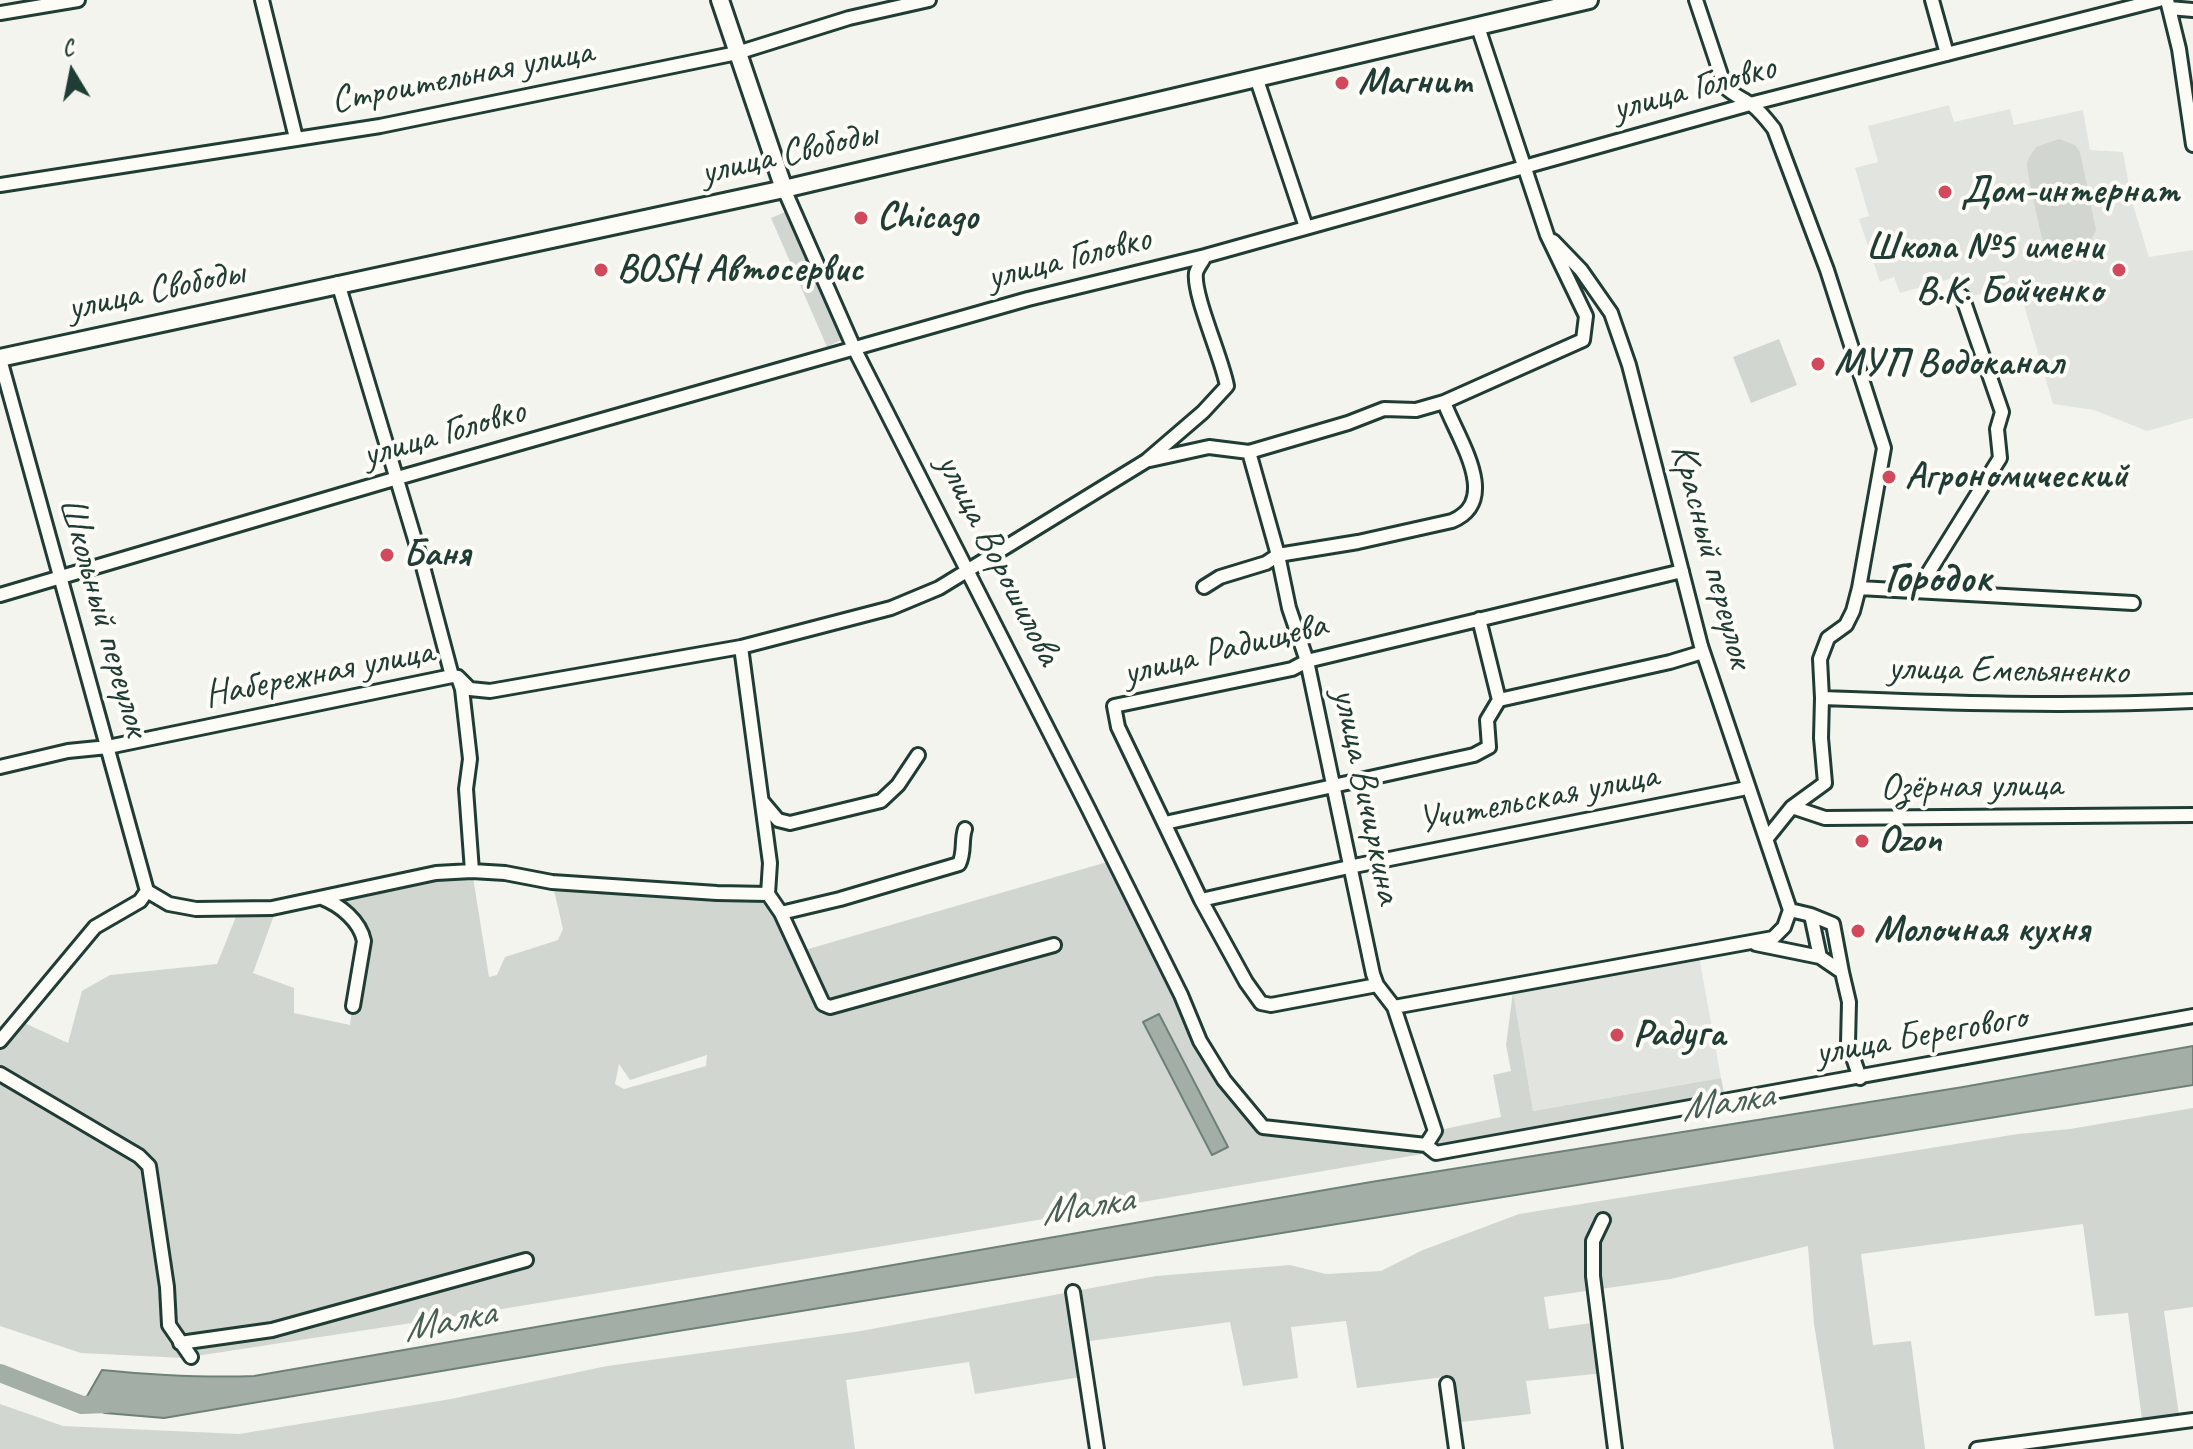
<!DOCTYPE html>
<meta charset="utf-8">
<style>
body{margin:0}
#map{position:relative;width:2193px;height:1449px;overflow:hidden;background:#f4f4ef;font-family:Caveat,sans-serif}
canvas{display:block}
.north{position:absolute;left:32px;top:32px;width:80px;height:80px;-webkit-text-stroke:6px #fdfcf7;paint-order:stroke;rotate:350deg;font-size:22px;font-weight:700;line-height:32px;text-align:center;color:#1f3d34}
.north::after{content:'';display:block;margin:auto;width:28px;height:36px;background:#1f3d34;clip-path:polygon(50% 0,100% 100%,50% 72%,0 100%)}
</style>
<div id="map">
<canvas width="2193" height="1449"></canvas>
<div class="north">С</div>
</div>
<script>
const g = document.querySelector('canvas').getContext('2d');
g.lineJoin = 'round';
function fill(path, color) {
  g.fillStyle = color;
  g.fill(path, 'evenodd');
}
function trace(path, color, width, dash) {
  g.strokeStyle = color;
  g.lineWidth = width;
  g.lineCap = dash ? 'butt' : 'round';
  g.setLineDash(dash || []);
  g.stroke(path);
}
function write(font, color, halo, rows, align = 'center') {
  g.font = font + ' Caveat,sans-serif';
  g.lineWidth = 8;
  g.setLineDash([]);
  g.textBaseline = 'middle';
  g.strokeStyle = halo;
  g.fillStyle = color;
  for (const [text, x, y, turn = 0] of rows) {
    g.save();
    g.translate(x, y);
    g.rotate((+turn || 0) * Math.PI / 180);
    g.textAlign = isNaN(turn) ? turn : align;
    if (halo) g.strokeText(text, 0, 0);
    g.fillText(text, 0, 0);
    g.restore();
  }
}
const built = new Path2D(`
 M 1949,105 L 1954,122 L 2010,109 L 2014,125 L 2083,110 L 2090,150 L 2123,152 L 2131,198 L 2149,257 L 2193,250 L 2193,418 L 2147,431 L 2094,410 L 2053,404 L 2019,288 L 1970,296 L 1964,275 L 1900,293 L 1894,277 L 1880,282 L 1859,219 L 1869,216 L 1855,168 L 1878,162 L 1868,126 Z
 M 1699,956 L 1721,1078 L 1533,1111 L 1513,992 Z`);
const green = new Path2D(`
 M 2059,139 L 2075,145 L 2080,152 L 2096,230 C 2088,252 2061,267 2044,243 C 2041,237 2027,172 2027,164 C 2028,157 2033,152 2036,147 Z
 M 785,212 L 841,340 L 827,347 L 771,218 Z
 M 1779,339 L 1797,385 L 1751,403 L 1733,357 Z
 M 1114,860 L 1200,1041 L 1264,1127 L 1426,1145 L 1435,1131 L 1501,1117 L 1493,1075 L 1511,1071 L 1506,1045 L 1513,992 L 1533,1111 L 1721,1078 L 1726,1102 L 944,1236 L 490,1311 L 183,1358 L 81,1353 L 0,1326 L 0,1041 L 18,1020 L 68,1043 L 82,991 L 110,975 L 217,964 L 239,909 L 272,908 L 273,918 L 253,973 L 294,988 L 294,1013 L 350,1025 L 362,930 L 322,898 L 472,871 L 489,977 L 497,975 L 505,957 L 558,940 L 563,929 L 552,882 L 768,894 L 798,952 ZM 707,1055 L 706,1066 L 624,1089 L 615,1084 L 619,1064 L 630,1080 Z
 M 2193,1108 L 2193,1307 L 2164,1311 L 2180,1422 L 2143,1427 L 2128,1313 L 2095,1316 L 2083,1224 L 1861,1254 L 1873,1345 L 1911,1341 L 1925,1449 L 1834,1449 L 1814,1324 L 1808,1246 L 1671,1279 L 1544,1297 L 1549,1329 L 1598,1322 L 1604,1373 L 1526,1381 L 1531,1414 L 1452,1423 L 1444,1377 L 1357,1388 L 1346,1321 L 1291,1327 L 1298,1378 L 1243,1386 L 1230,1322 L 1083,1342 L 1087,1376 L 975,1394 L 969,1362 L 846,1380 L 855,1449 L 0,1449 L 0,1404 L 63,1426 L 239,1434 L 451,1399 L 607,1366 L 861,1331 L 1156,1276 L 1290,1265 L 1326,1274 L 1381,1271 L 1423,1250 L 1519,1214 L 2018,1134 L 2070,1129 Z`);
const water = new Path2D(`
 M 1159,1014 L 1228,1147 L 1212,1155 L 1143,1022 Z
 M 2193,1046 L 2193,1085 L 666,1333 L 164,1418 L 105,1413 L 82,1405 L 102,1370 C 153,1375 204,1378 254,1376 L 1371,1182 L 1963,1087 Z`);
const river = new Path2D(`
 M 0,1373 L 82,1405 L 107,1404`);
const minor = new Path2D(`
 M 262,0 L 296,138
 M 1696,0 L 1725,87 C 1733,95 1742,98 1752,105 C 1761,112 1767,120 1774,129 L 1827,270 L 1884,448 L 1859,588 L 1853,611 L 1846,625 L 1828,638 L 1820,659 L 1822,698 L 1821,738 L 1825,783 L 1792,807 L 1767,838
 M 1932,0 L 1947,54
 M 2167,0 L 2179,49 L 2193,145
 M 2169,8 L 2193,10
 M 0,13 L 78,0
 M 1256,77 L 1306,227
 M 0,185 L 380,126 L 737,53 L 849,18 L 929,0
 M 784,189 L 854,348 L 1087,806 L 1181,995 L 1200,1041 L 1224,1080 L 1263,1127 L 1426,1145
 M 1553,241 L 1581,270 L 1611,313 L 1629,365 L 1701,646 L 1790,910
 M 338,283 L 422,563 L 452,676
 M 0,359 L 147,891
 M 1249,452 L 1278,555 L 1289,608 L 1307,661 L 1373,974 L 1377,985 L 1394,1007 L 1435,1131 L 1426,1145
 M 1150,460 L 1209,447 L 1249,452 L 1348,423 L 1384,409 L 1416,410 L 1444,402 L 1583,340 L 1586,316 L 1547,235 L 1478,27
 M 1204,587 L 1220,577 L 1266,563 L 1278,555 L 1358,542 L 1452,521 C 1502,500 1457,438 1444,402
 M 1859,588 L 2133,603
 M 1917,591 L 2000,458 L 1997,429 L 2002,412 L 1962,296
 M 0,595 L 394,479 L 1028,299 L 1205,256 L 1750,104 L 2159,0
 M 1479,619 L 1499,700
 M 1822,698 C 1948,703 2067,707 2193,701
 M 0,767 L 68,751 L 108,747 L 452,676 L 458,677 L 470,689 L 490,691 L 741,647 L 891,608 L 939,588 L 1146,461 L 1203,412 L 1227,386 C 1222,358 1193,295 1196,273 C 1197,268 1203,261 1205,256
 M 762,801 L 778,820 L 790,823 L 881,801 L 898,785 L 918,755
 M 1792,807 L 1825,818 L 2193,815
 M 1165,823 L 1474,755 L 1489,747 L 1487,720 L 1499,700 L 1670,662 L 1703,652
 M 472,871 L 505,873 L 552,882 L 717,893 L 768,894 L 770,863 L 741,647
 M 147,891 L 169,904 L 196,909 L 272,908 L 436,873 L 472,871 L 466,789 L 470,759 L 462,689 L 459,680
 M 768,894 L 781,913 L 823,1004 L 830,1007 L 1054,945
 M 322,898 C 340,905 360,921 364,941 L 353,1006
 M 1201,900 L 1349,867 L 1747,788
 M 1790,910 L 1811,915 L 1820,957
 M 781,913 L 840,899 L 959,864 C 965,852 961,841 965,829
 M 1811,915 L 1833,924 L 1842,972
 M 1756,944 L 1820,957 L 1842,972 L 1849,1002 L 1848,1043 L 1860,1078
 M 1377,985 L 1271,1005 L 1261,1003 L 1246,982 L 1201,900 L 1118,727 L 1114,706 L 1292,669 L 1307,661 L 1682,571
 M 1394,1007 L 1773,938 L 1784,927 L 1790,910
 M 0,1041 L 95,927 L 140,901 L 147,891
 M 0,1074 L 139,1156 L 149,1166 L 167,1287 L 169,1325 L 191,1357
 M 1426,1145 L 1436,1153 L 2193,1016
 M 1603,1220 L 1593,1241 L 1593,1276 L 1615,1449
 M 1073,1292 L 1097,1449
 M 180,1343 L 272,1330 L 526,1260
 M 1447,1384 L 1456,1449
 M 1977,1449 L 2193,1420`);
const major = new Path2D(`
 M 720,0 L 784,189
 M 0,358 L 784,189 L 1589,0`);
const markers = [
 [1342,83,8,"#d1495b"],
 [1945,192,8,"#d1495b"],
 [861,218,8,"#d1495b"],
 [601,270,8,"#d1495b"],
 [2119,270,8,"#d1495b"],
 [1818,364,8,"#d1495b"],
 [1889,477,8,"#d1495b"],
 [387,555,8,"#d1495b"],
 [1862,841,8,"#d1495b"],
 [1858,931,8,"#d1495b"],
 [1617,1035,8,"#d1495b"]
];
const streetNames = [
 ["Строительная улица",462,77,-11],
 ["улица Головко",1694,89,-15],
 ["улица Свободы",789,154,-13],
 ["улица Головко",1069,259,-14],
 ["улица Свободы",156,291,-12],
 ["улица Головко",444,434,-16],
 ["Красный переулок",1711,556,75],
 ["улица Ворошилова",998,560,63],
 ["Школьный переулок",103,617,74],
 ["улица Радищева",1225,650,-14],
 ["улица Емельяненко",2008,671,1],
 ["Набережная улица",319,674,-11],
 ["Озёрная улица",1971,787,-1],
 ["улица Вичиркина",1366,796,78],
 ["Учительская улица",1538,799,-11],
 ["улица Берегового",1921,1036,-10]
];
const poiNames = [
 ["Магнит",1358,83],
 ["Дом-интернат",1961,192],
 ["Chicago",877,218],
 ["Школа №5 имени",2103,248,"right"],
 ["В.К. Бойченко",2103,292,"right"],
 ["BOSH Автосервис",617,270],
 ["МУП Водоканал",1834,364],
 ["Агрономический",1905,477],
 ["Баня",403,555],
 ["Ozon",1878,841],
 ["Молочная кухня",1874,931],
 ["Радуга",1633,1035]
];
const waterNames = [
 ["Малка",1727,1103,-9],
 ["Малка",1087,1207,-9],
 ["Малка",449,1322,-11]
];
const quarterNames = [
 ["Городок",1938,580]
];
fill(built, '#e2e5df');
fill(green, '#d1d6d1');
fill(water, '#a3aea7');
trace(water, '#6e8179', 2);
trace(river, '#a3aea7', 18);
trace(minor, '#1f3d34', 18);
trace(major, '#1f3d34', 22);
trace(minor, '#fdfcf7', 12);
trace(major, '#fdfcf7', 16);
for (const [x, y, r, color] of markers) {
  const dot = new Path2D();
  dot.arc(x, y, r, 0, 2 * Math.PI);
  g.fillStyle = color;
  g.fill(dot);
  trace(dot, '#fdfcf7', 3);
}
write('38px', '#1f3d34', '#fdfcf7', streetNames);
write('bold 38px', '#1f3d34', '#fdfcf7', poiNames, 'left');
write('italic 40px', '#475f56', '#fdfcf7', waterNames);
write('bold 42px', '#1f3d34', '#fdfcf7', quarterNames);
</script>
